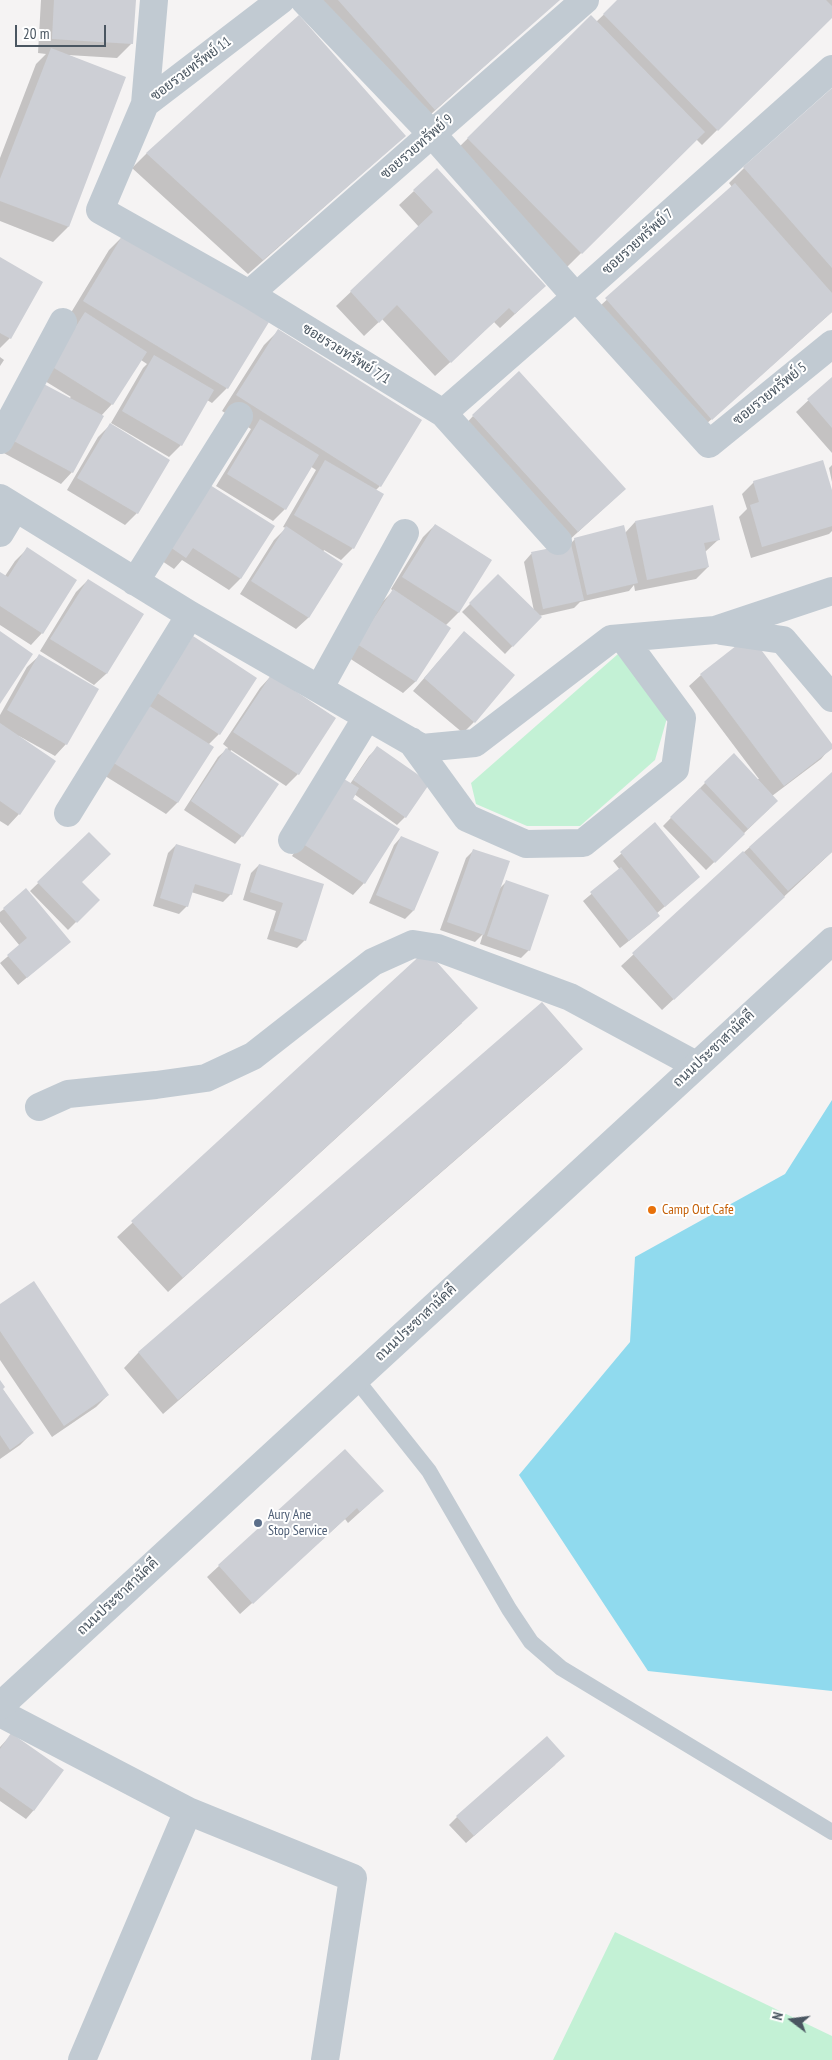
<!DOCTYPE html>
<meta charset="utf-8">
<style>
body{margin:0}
#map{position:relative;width:832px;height:2060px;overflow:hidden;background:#f5f3f3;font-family:"PT Sans Narrow",sans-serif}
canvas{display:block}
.north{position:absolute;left:767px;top:1995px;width:50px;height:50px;-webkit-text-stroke:4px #fff;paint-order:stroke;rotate:285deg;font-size:14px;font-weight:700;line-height:20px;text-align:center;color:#4a5661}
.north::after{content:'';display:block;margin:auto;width:18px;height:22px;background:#4a5661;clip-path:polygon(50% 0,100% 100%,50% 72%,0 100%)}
.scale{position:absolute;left:15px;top:25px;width:91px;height:22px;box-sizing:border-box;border:2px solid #4a5661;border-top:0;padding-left:6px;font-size:15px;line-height:18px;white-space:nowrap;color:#4a5661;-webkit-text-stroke:4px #fff;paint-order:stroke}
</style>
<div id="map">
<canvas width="832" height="2060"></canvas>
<div class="north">N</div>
<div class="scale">20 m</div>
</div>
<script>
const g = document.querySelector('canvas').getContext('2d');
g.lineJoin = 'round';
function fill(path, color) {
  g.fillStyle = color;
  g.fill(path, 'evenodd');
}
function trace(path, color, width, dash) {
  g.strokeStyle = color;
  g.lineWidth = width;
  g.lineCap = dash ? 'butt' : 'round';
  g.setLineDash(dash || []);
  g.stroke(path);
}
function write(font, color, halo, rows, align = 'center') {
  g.font = font + ' "PT Sans Narrow",Sarabun,sans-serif';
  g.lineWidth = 4;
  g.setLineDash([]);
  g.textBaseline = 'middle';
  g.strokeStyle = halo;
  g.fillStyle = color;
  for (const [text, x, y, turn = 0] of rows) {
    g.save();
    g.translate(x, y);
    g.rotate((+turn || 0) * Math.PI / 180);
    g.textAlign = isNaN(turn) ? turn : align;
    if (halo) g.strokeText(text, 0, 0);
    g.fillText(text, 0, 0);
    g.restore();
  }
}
const green = new Path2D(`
 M 618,654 L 667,718 L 655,760 L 580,826 L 527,826 L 476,804 L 471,783 Z
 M 615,1932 L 832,2036 L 832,2060 L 553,2060 Z`);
const water = new Path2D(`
 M 832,1100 L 832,1691 L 648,1671 L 519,1475 L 630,1342 L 635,1257 L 785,1174 Z`);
const shadow = new Path2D(`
 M 41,0 L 135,0 L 132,43 L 117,58 L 68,55 L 125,78 L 68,227 L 53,242 L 0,221 L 0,158 L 36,64 L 46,54 L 38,53 Z
 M 320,0 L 558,0 L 420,124 Z
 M 619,0 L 832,0 L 832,16 L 702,145 L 696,139 L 566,268 L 453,153 L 591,17 L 596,22 Z
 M 832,90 L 832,312 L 696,433 L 591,314 L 732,187 L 729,183 L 744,168 Z
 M 389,150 L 248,274 L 132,168 L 147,153 Z
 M 414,191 L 530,300 L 500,328 L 494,322 L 435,376 L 382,319 L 364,336 L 336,306 L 419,227 L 399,205 Z
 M 124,235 L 227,388 L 212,403 L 207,400 L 181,445 L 169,457 L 111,423 L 143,368 L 147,364 L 141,360 L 112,404 L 101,416 L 72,472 L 61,484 L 0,451 L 71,397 L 40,378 L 77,321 L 69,316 L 109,250 Z
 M 0,259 L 42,282 L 10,338 L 0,348 Z
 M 279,330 L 380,486 L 376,490 L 353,548 L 341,560 L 324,550 L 323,552 L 342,564 L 308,618 L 296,629 L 240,594 L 274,540 L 286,528 L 283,527 L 316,470 L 310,466 L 285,509 L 273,521 L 216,486 L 251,429 L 222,411 L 264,345 Z
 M 0,357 L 4,360 L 0,366 Z
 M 832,378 L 832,453 L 796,412 Z
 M 473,416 L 613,500 L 566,543 L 462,428 Z
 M 110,425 L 137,513 L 125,525 L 67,490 L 98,437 Z
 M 832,465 L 832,482 L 829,468 Z
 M 754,482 L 832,495 L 832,531 L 829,534 L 751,558 L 739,517 L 747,509 L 742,494 Z
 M 198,498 L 273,526 L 240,579 L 229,590 L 182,560 L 174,569 L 159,559 Z
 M 635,522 L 718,540 L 705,552 L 708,567 L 696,579 L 635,591 L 634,585 L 629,591 L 580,602 L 574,608 L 539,616 L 540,617 L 505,654 L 462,612 L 498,576 L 534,611 L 524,562 L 531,554 L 568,546 L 575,539 L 625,533 Z
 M 435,525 L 491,560 L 458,613 L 445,626 L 449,628 L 415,682 L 403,693 L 346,656 L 381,603 L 393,591 L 391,589 L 423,537 Z
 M 27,549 L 42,633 L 31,645 L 0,625 L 0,573 L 5,576 L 15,561 Z
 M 88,580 L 142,615 L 106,674 L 94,685 L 40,651 L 76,592 Z
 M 464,632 L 474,722 L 463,733 L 413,691 Z
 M 182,650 L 219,734 L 208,745 L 177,803 L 166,814 L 102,774 Z
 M 39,656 L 66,744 L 55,756 L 19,736 L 19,814 L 8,826 L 0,821 L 0,715 L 27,667 Z
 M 701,675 L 832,746 L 821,759 L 772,796 L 769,809 L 706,870 L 663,826 L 705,783 L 759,779 L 689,686 Z
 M 271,676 L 335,718 L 298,774 L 286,786 L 231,750 L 230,752 L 242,836 L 235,844 L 184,810 L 218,757 L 228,748 L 223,744 L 260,688 Z
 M 377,748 L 405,817 L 397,825 L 354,794 L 351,799 L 364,883 L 353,895 L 292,856 L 333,792 L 350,784 L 369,756 Z
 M 832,774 L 832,852 L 662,1010 L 621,966 L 743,853 Z
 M 655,824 L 699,877 L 656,914 L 658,916 L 650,924 L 620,948 L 583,901 L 620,870 L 613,861 Z
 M 89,834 L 81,882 L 98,900 L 68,930 L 30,891 Z
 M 401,837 L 413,911 L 405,919 L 369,903 L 394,845 Z
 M 176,845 L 231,894 L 223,902 L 191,892 L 187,906 L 179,914 L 153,906 L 168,853 Z
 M 474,850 L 499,889 L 506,882 L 529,950 L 521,958 L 480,944 L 483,934 L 475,942 L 440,930 L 466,858 Z
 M 259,865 L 322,885 L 305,940 L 297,948 L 267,939 L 276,911 L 243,900 L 251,873 Z
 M 4,909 L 69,942 L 18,985 L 0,963 L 20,946 L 0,922 L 0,912 Z
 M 426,952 L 462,1023 L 168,1292 L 117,1237 Z
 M 542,1004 L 581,1049 L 566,1064 L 163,1414 L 124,1368 L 138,1353 Z
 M 0,1306 L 108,1395 L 96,1407 L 52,1437 L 0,1360 Z
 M 0,1385 L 32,1433 L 20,1445 L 0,1459 Z
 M 345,1450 L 370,1503 L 348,1523 L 345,1519 L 240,1614 L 207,1577 Z
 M 11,1735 L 62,1770 L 33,1811 L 26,1819 L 0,1801 L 0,1747 Z
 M 556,1764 L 466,1843 L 449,1825 L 457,1817 Z`);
const building = new Path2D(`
 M 54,0 L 136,0 L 133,44 L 52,39 Z
 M 338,0 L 560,0 L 435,110 Z
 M 617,0 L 826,0 L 832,6 L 832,18 L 718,131 L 603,14 Z
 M 299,15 L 406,136 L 263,260 L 146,153 Z
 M 591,15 L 705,132 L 582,254 L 467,138 Z
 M 51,48 L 126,77 L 69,227 L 0,201 L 0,179 Z
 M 832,88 L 832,268 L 743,167 Z
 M 437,168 L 546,286 L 515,314 L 509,308 L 451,363 L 397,305 L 379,323 L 350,291 L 433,212 L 413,190 Z
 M 735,183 L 832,293 L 832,312 L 712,420 L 605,298 Z
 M 124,233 L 269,322 L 228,389 L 83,301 Z
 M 0,257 L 43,282 L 11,339 L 0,333 Z
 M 85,312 L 147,352 L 113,405 L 51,366 Z
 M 278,329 L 422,420 L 381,487 L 236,395 Z
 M 154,355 L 214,390 L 182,446 L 122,411 Z
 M 519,371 L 626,489 L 578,532 L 472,415 Z
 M 832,377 L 832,428 L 807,399 Z
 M 40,382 L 104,416 L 73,473 L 10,439 Z
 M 260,419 L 319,455 L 286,510 L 227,474 Z
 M 110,423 L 170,460 L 138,514 L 77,478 Z
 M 325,460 L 384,494 L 354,549 L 294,515 Z
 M 823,460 L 832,490 L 832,526 L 762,547 L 750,505 L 759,502 L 753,481 Z
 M 210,485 L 275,526 L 241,579 L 193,548 L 186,558 L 170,547 Z
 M 713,505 L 720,540 L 704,543 L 709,567 L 647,580 L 635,521 Z
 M 435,524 L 492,560 L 459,613 L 402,577 Z
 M 624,525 L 638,583 L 587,595 L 574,538 Z
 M 286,526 L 343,564 L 309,618 L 251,581 Z
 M 571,544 L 584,600 L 543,609 L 531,552 Z
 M 27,547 L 77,580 L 43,634 L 0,606 L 0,572 L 8,577 Z
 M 498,574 L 542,617 L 513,647 L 469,603 Z
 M 88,579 L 144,614 L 107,674 L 50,639 Z
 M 393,589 L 451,628 L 416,682 L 357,644 Z
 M 0,631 L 33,654 L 0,704 Z
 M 464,631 L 515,675 L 475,723 L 424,678 Z
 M 750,635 L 832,744 L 832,749 L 784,786 L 700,674 Z
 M 193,636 L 257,678 L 220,735 L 157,693 Z
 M 39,654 L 99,689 L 67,745 L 7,710 Z
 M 271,675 L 336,718 L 299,775 L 233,732 Z
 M 148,705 L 214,747 L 178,803 L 112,762 Z
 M 0,723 L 56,761 L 20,815 L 0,801 Z
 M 377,746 L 430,783 L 406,818 L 353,780 Z
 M 226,748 L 279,784 L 243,837 L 191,801 Z
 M 734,753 L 778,801 L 748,829 L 704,782 Z
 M 832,772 L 832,852 L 788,891 L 749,847 Z
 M 344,779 L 359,788 L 353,799 L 400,829 L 365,884 L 303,844 Z
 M 700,788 L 745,834 L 715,863 L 670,817 Z
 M 655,822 L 700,877 L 665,907 L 620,852 Z
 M 89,832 L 111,854 L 82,882 L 100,900 L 77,923 L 37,882 Z
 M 401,836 L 439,852 L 414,911 L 376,895 Z
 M 176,844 L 241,864 L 232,895 L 195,884 L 188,907 L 160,898 Z
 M 473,849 L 510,861 L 484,935 L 447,922 Z
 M 743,851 L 785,897 L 674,1000 L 632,953 Z
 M 259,864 L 324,884 L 306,941 L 274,931 L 283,903 L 250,892 Z
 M 621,867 L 660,916 L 629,941 L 590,892 Z
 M 506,880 L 549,895 L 530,951 L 487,936 Z
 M 26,888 L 71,942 L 27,978 L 7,955 L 27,938 L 3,908 Z
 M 426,950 L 478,1008 L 183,1278 L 131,1221 Z
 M 542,1002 L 583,1049 L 178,1400 L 138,1352 Z
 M 34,1281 L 109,1395 L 64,1426 L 0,1331 L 0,1304 Z
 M 0,1380 L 5,1387 L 3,1389 L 34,1433 L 10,1450 L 0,1435 Z
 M 345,1449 L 384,1491 L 360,1512 L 357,1508 L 253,1604 L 218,1565 Z
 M 11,1733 L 64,1770 L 34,1811 L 0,1787 L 0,1749 Z
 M 547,1736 L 565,1756 L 474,1836 L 456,1816 Z`);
const service = new Path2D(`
 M 355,1378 L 429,1471 L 509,1609 L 531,1642 L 561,1668 L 832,1832`);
const minor = new Path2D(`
 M 281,0 L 145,104 L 100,210 L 249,294 L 443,413 L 558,541
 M 304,0 L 432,134 L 576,297 L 709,444 L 832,344
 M 145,104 L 154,0
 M 249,294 L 585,0
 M 443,413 L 576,297 L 832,69
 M 0,440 L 63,322
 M 0,498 L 190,615 L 422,748 L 475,743 L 611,639 L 715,630 L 832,591
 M 0,533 L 15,508
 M 135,582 L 239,416
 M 721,631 L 783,640 L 832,698
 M 319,689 L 405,533
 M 411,741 L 467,818 L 526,844 L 583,843 L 675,769 L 682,718 L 623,638
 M 68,813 L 190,615
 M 292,840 L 367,717
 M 39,1107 L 68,1094 L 156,1085 L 206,1078 L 253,1056 L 373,962 L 413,944 L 438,948 L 570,997 L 696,1065
 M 0,1713 L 188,1811 L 353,1878 L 325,2060
 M 82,2060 L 188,1811`);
const tertiary = new Path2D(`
 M 0,1706 L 832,941`);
const markers = [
 [652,1210,5,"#e8710a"],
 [258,1523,5,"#5c6f8a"]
];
const streetNames = [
 ["ซอยรวยทรัพย์ 11",191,69,-37],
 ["ซอยรวยทรัพย์ 9",417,147,-41],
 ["ซอยรวยทรัพย์ 7",638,242,-42],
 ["ซอยรวยทรัพย์ 7/1",346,354,32],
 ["ซอยรวยทรัพย์ 5",770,394,-39],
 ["ถนนประชาสามัคคี",714,1049,-43],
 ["ถนนประชาสามัคคี",416,1323,-43],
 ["ถนนประชาสามัคคี",118,1597,-43]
];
const foodNames = [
 ["Camp Out Cafe",662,1210]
];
const serviceNames = [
 ["Aury Ane",268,1515],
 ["Stop Service",268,1531]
];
fill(green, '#c3f1d5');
fill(water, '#90daee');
fill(shadow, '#0003');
fill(building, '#cdcfd5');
trace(service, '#c1cad2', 16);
trace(minor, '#c1cad2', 28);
trace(tertiary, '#c1cad2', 28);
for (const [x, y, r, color] of markers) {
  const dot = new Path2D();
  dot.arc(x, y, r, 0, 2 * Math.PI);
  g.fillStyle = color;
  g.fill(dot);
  trace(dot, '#fff', 2);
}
write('14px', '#4a5661', '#fff', streetNames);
write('14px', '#c56008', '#fff', foodNames, 'left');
write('14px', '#4e5e75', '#fff', serviceNames, 'left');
</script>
